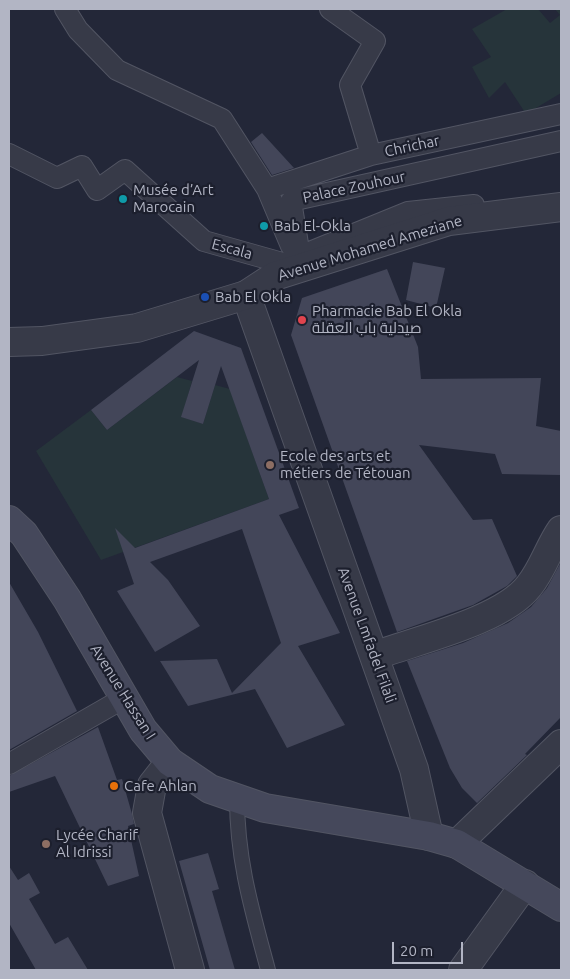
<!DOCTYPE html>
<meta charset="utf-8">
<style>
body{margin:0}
#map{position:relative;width:570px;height:979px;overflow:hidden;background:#232738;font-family:Ubuntu,sans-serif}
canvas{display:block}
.frame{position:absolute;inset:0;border:10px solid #b2b5c4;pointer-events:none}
.scale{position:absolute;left:392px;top:942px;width:71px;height:22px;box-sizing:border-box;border:2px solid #b2b5c4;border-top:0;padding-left:6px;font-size:15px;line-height:18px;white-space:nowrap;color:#b2b5c4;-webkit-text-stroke:4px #1c1f2d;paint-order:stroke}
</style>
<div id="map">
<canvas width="570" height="979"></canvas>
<div class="frame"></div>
<div class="scale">20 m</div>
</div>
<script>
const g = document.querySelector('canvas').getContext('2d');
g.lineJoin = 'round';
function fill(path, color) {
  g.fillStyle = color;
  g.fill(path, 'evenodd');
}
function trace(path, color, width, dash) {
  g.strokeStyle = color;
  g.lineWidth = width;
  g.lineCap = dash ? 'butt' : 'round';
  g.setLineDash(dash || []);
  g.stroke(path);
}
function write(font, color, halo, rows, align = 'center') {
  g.font = font + ' Ubuntu,Cairo,sans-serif';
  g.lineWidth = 4.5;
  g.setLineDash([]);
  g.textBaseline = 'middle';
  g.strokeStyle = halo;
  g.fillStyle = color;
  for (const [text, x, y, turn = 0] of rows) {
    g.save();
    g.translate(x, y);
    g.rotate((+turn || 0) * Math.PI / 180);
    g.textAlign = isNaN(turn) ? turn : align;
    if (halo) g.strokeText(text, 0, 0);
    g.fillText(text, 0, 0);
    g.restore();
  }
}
const green = new Path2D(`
 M 507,9 L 538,9 L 550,23 L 560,15 L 555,9 L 561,9 L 561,93 L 526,114 L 505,82 L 489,98 L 472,67 L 491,57 L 472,29 Z
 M 177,377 L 192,381 L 182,417 L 203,424 L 215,385 L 230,389 L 269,499 L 101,560 L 36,451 L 91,410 L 107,430 Z`);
const building = new Path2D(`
 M 262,133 L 294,168 L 272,175 L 251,142 Z
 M 413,262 L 445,268 L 436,308 L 406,300 Z
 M 387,269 L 418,347 L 421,379 L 541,378 L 536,426 L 561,431 L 561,475 L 502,474 L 495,454 L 419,445 L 473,520 L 492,519 L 517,576 L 507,586 L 473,605 L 397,632 L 291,335 L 302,298 Z
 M 194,331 L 241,348 L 299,508 L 279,515 L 340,633 L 298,646 L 345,725 L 287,748 L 255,689 L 188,706 L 160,661 L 217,659 L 232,693 L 281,643 L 242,529 L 150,562 L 168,580 L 200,626 L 155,652 L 117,591 L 134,584 L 115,528 L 135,548 L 269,499 L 221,366 L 203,424 L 181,417 L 199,360 L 107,430 L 91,410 Z
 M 561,562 L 561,717 L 525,754 L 527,755 L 477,803 L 462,788 L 450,768 L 407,661 L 463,643 L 508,623 L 531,607 L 547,588 Z
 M 9,582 L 38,632 L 77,711 L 9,750 Z
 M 98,727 L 117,780 L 122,779 L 132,814 L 134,824 L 128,826 L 139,876 L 108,886 L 55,776 L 9,792 L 9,776 Z
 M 208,853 L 219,889 L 212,891 L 235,970 L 210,970 L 179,861 Z
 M 9,866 L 18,880 L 29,873 L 40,893 L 29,899 L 55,944 L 68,937 L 88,970 L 36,970 L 9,923 Z`);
const service = new Path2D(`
 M 237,798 C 237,861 252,910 268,970`);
const pedestrian = new Path2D(`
 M 65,9 L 78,30 L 117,70 L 222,119 L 267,189 L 291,246
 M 330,9 L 375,41 L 350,85 L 371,155
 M 9,154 L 57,178 L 82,166 L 97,190 L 125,170 L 204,241 L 300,268
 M 267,189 L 371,155 L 561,114
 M 474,205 L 408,212 L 300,256 L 291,201 L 561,141
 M 9,764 L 124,698`);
const minor = new Path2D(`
 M 246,295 L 414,769 L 429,836
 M 374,656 C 417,640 502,621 529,586 C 543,569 549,547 561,530
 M 170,762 L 152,785 L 147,813 L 190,970
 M 457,844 L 561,744
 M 463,970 L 525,884`);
const tertiary = new Path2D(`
 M 9,342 L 42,341 L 137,328 L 246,295 L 275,276 L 449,221 L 561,207`);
const secondary = new Path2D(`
 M 9,520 L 24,534 L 67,599 L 143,730 L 170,762 L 210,789 L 265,808 L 429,836 L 457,844 L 561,907`);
const markers = [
 [123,199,5,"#0f9aa8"],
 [264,226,5,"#0f9aa8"],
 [205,297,5,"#1a4fb4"],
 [302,320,5,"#e0444e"],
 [270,465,5,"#8d6e63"],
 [114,786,5,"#e8710a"],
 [46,844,5,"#8d6e63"]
];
const streetNames = [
 ["Chrichar",412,146,-12],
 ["Palace Zouhour",354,187,-12],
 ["Avenue Mohamed Ameziane",370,248,-17],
 ["Escala",232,249,15],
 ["Avenue Lmfadel Filali",367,635,70],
 ["Avenue Hassan I",123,692,58]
];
const poiNames = [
 ["Musée d’Art",133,190],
 ["Marocain",133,207],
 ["Bab El-Okla",274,226],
 ["Bab El Okla",215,297],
 ["Pharmacie Bab El Okla",312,311],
 ["صيدلية باب العقلة",312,328],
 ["Ecole des arts et",280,456],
 ["métiers de Tétouan",280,473],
 ["Cafe Ahlan",124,786],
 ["Lycée Charif",56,835],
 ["Al Idrissi",56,852]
];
fill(green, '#26343a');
fill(building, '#434659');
trace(service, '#525563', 16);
trace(pedestrian, '#525563', 22);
trace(minor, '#525563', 30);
trace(tertiary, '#525563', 30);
trace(secondary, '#525563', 30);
trace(service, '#373a48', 14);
trace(pedestrian, '#373a48', 20);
trace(minor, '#373a48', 28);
trace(tertiary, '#373a48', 28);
trace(secondary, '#45485b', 28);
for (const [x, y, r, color] of markers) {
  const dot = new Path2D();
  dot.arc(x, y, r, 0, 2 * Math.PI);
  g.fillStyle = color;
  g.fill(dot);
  trace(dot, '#1c1f2d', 2);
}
write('15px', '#b2b5c4', '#1c1f2d', streetNames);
write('15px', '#b2b5c4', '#1c1f2d', poiNames, 'left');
</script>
